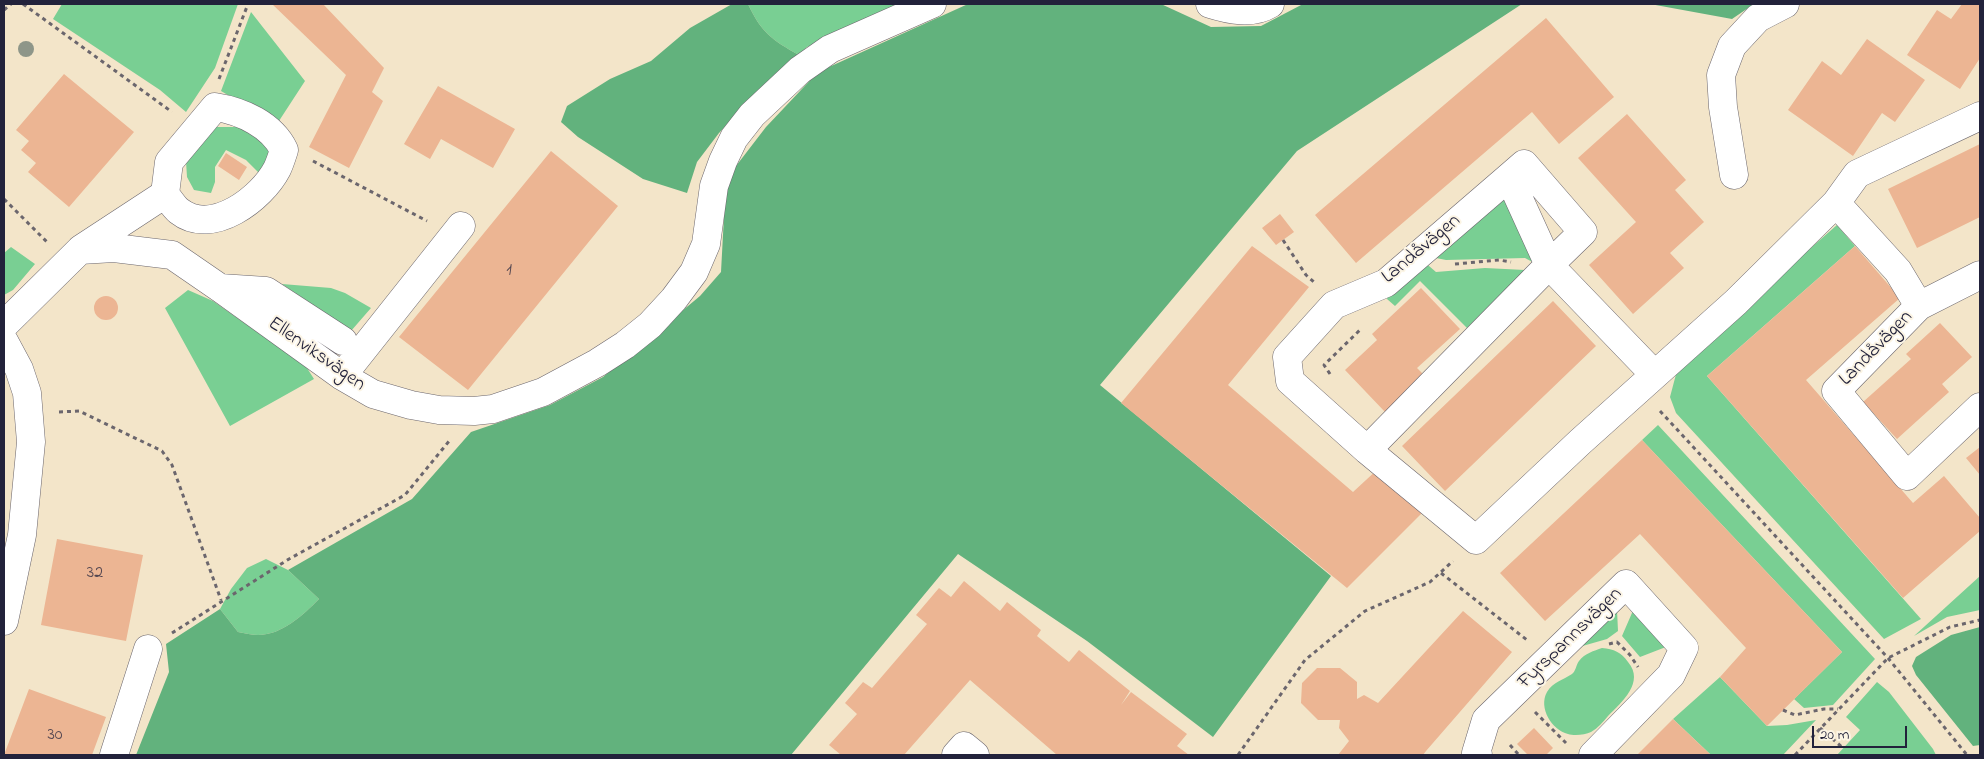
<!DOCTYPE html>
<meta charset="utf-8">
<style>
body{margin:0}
#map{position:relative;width:1984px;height:759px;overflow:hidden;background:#f3e5c9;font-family:"Indie Flower",sans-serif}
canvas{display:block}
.frame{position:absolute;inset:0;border:5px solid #22223b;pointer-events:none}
.scale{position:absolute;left:1812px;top:726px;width:95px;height:22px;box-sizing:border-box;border:2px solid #22223b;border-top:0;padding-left:6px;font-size:15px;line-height:18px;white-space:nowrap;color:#22223b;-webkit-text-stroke:4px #fcf5e5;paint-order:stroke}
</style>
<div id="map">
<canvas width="1984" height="759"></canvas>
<div class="frame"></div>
<div class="scale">20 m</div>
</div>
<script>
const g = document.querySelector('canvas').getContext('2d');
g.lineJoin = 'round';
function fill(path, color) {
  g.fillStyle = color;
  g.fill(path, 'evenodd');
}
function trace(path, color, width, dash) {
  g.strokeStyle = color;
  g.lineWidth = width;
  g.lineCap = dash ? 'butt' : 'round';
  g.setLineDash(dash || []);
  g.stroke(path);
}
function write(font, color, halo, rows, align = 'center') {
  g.font = font + ' "Indie Flower",sans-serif';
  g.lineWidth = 4;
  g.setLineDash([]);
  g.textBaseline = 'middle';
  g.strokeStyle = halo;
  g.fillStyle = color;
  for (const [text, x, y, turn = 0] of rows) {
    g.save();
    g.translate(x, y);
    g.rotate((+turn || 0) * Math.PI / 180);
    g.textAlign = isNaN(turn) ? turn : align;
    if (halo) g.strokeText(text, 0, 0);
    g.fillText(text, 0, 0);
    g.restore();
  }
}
const green = new Path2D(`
 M 62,4 L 238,4 L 215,68 L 186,112 L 160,90 L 53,19 Z
 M 748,4 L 902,4 L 861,25 L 807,47 L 799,55 C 772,40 761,32 748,4 Z
 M 251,12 L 305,81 L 277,124 L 221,91 Z
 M 216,127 L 238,127 L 268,143 L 276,151 L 261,175 L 246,160 L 226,150 L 215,167 L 215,182 L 211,193 L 194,190 L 187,177 L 186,161 Z
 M 1501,195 L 1509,197 L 1538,265 L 1525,258 L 1446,260 L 1436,258 Z
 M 1837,225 L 1855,246 L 1707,376 L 1921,619 L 1884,639 L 1676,413 L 1670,397 L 1679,363 Z
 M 11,247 L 35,264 L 13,290 L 4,295 L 4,253 Z
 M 1422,260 L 1436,272 L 1485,268 L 1525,270 L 1467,328 L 1420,281 L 1395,306 L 1387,299 L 1391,284 Z
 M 282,284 L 331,288 L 345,293 L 371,308 L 351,331 Z
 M 188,290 L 213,301 L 283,350 L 307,368 L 314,379 L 230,426 L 165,308 Z
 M 1658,425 L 1875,659 L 1833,705 L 1804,708 L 1794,699 L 1842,652 L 1642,440 Z
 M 266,559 L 288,570 L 319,599 C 303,615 282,635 258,635 C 252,635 245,633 238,632 L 220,609 L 231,589 L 247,568 Z
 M 1980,576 L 1980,610 L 1947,617 L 1914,636 Z
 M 1635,606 L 1671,645 L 1640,657 L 1622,636 Z
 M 1617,610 L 1618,631 L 1607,639 L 1579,647 Z
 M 1602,648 C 1614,649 1621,652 1628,662 C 1645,682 1622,702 1608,716 C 1603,722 1598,728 1591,732 C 1585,735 1574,736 1568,734 C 1552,730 1538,708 1547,692 C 1553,682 1563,680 1572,674 C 1576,671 1576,665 1579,661 C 1585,653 1594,651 1602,648 Z
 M 1720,677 L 1767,726 L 1787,725 L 1816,720 L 1783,755 L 1711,755 L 1673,719 Z
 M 1877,682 L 1889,692 L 1933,749 L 1936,755 L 1837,755 L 1860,730 L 1846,717 Z`);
const forest = new Path2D(`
 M 732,4 L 748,4 C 761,32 772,40 799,55 L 769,80 L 719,133 L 697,162 L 687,193 L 643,179 L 578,137 L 561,122 L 567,106 L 610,79 L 651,61 L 690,28 Z
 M 968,4 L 1161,4 L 1211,27 L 1261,26 L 1303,4 L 1522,4 L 1297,151 L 1100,385 L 1331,576 L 1213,737 L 1087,641 L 958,554 L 791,755 L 136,755 L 169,672 L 166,644 L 220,609 L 238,632 C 245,633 252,635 258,635 C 282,635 303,615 319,599 L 288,570 L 412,499 L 471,432 L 550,405 L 603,377 L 700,296 L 721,272 L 726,179 L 766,127 L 818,72 Z
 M 1650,4 L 1754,4 L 1732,19 Z
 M 1980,627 L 1980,745 L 1973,746 L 1916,675 L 1912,666 L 1916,657 L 1951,635 Z`);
const building = new Path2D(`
 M 272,4 L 323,4 L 384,68 L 372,92 L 383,101 L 349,168 L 309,147 L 346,75 Z
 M 1962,4 L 1980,4 L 1980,58 L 1960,89 L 1907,55 L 1937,10 L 1951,19 Z
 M 1546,18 L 1614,97 L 1559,144 L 1532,112 L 1356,263 L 1315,215 Z
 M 1867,39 L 1925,80 L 1895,122 L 1882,113 L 1853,156 L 1788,110 L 1822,61 L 1841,75 Z
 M 64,74 L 134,132 L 69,207 L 28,172 L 36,163 L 21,150 L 29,141 L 16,130 Z
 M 438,86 L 515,129 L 493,168 L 441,139 L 430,159 L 404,144 Z
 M 1627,114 L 1686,180 L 1675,190 L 1704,222 L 1670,253 L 1684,268 L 1633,314 L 1589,265 L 1636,222 L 1578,158 Z
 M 1980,144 L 1980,217 L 1917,248 L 1888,189 Z
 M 551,151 L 618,206 L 468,390 L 399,337 Z
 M 226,153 L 247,167 L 239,180 L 218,166 Z
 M 1280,214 L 1294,232 L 1276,245 L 1262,228 Z
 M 1252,246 L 1309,287 L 1228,385 L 1353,492 L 1379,468 L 1423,512 L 1347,588 L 1121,403 Z
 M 1855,246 L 1900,298 L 1806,380 L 1913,503 L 1944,476 L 1980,518 L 1980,531 L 1903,598 L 1707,376 Z
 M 1421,288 L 1460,329 L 1417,368 L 1425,376 L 1386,413 L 1345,370 L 1377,340 L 1372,334 Z
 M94 308a12 12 0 1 1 24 0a12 12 0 1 1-24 0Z
 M 1553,301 L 1596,346 L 1445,491 L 1402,446 Z
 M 1940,323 L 1972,357 L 1942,384 L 1949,392 L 1897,439 L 1863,402 L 1911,359 L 1906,354 Z
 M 1642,440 L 1842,652 L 1767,726 L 1720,677 L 1746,648 L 1640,534 L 1545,621 L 1500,573 Z
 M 1980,447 L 1980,475 L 1966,458 Z
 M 57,539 L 143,555 L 126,641 L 41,625 Z
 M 964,581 L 1000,611 L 1007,602 L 1041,630 L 1037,636 L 1069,662 L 1079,650 L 1130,691 L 1121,705 L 1131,692 L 1187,734 L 1177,746 L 1189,755 L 1057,755 L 970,680 L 904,755 L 841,755 L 829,745 L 857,714 L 845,703 L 863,682 L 872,688 L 927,624 L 916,615 L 939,588 L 951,597 Z
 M 1463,611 L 1512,652 L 1426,751 L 1423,755 L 1338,755 L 1349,741 L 1339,728 L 1340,720 L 1318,720 L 1301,703 L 1302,683 L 1317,668 L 1340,668 L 1357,682 L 1357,699 L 1364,695 L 1378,703 Z
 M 29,689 L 106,717 L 92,755 L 4,755 Z
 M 1673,719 L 1711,755 L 1637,755 Z
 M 1534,728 L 1553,748 L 1546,755 L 1528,755 L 1517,744 Z`);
const path = new Path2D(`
 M 23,4 L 172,112
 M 4,10 L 11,4
 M 219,79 L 248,4
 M 313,161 L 427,221
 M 4,199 L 47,242
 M 1283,240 L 1306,275 L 1315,283
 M 1455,264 L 1499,260 L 1511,262
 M 1330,374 L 1324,365 L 1362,328
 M 1660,411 L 1888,658 L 1967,755
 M 59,412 L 79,411 L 162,451 L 172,465 L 221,600
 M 1441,573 L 1527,640
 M 172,633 L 289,559 L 405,495 L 450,440
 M 1609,644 L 1617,642 L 1630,655 L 1638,667
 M 1783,710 L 1795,715 L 1824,709 L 1838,709
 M 1535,712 L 1566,743
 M 1820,728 L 1843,748
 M 1510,745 L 1519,755
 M 1238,755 L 1305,660 L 1365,611 L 1430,582 L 1453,561
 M 1795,755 L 1888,658 L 1950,627 L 1980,620`);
const minor = new Path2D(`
 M 1210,4 C 1229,10 1252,15 1270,4
 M 1734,175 L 1723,107 L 1721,75 L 1732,46 L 1758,18 L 1785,4
 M 1836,203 L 1898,271 L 1919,306
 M 81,249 L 165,194 L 169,162 L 215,107 C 242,111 272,125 284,150 C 282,156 280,163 277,169 C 262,198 212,237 179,211 C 174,207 169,199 165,194
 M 1980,275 L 1919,306 L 1836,391 L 1907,476 L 1980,407
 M 220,288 L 266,291 L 343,341
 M 4,325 L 80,250 L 114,248 L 172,255 L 220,288 L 342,376 L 373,394 L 411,405 L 439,410 L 474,411 L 493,409 L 543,392 L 597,363 L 625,345 L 650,325 L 674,299 L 694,272 L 706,244 L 714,186 L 723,161 L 734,138 L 752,115 L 800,70 L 830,49 L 932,4
 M 4,341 L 19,369 L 27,393 L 31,442 L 22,535 L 4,621
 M 1654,374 L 1549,265 L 1367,450 L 1476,540 L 1580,442 L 1736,302 L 1836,203 L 1857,174 L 1980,116
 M 342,376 L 461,226
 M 1367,450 L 1290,381 L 1287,357 L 1334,305 L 1386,283 L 1509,177 L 1549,265 L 1583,232 L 1524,164 L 1509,177
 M 114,755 L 148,649
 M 956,755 L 964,746 L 975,755
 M 1478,755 L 1476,753 L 1486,720 L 1626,584 L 1684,648 L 1671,675 L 1593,755`);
const trees = [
 [26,49]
];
const numberNames = [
 ["1",509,271],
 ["32",95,574],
 ["30",55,736]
];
const streetNames = [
 ["Landåvägen",1422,250,-40],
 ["Landåvägen",1877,349,-46],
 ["Ellenviksvägen",316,355,35],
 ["Fyrspannsvägen",1571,639,-44]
];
fill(green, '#79cf93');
fill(forest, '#62b27d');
fill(building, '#ecb593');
trace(minor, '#6b666d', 29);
trace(path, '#6b666d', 3, [4, 4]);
trace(minor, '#fff', 28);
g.fillStyle = '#8e9689';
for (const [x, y] of trees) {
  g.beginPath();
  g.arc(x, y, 8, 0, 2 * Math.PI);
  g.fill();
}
write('18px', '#544751', null, numberNames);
write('20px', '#22223b', '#fcf5e5', streetNames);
</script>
